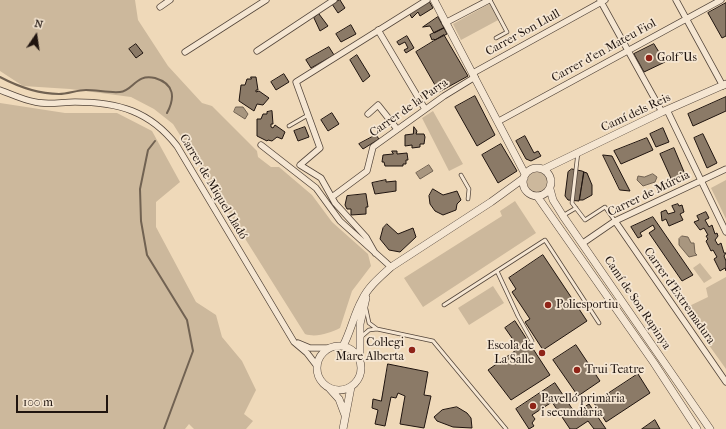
<!DOCTYPE html>
<meta charset="utf-8">
<style>
body{margin:0}
#map{position:relative;width:726px;height:429px;overflow:hidden;background:#efd9b9;font-family:"IM FELL French Canon",serif}
canvas{display:block}
.north{position:absolute;left:16px;top:16px;width:40px;height:40px;-webkit-text-stroke:3px #f5e6d2;paint-order:stroke;rotate:13deg;font-size:11px;font-weight:700;line-height:16px;text-align:center;color:#1f140f}
.north::after{content:'';display:block;margin:auto;width:14px;height:18px;background:#1f140f;clip-path:polygon(50% 0,100% 100%,50% 72%,0 100%)}
.scale{position:absolute;left:16px;top:395px;width:92px;height:18px;box-sizing:border-box;border:2px solid #1f140f;border-top:0;padding-left:5px;font-size:12px;line-height:14px;white-space:nowrap;color:#1f140f;-webkit-text-stroke:3px #f5e6d2;paint-order:stroke}
</style>
<div id="map">
<canvas width="726" height="429"></canvas>
<div class="north">N</div>
<div class="scale">100 m</div>
</div>
<script>
const g = document.querySelector('canvas').getContext('2d');
g.lineJoin = 'round';
function fill(path, color) {
  g.fillStyle = color;
  g.fill(path, 'evenodd');
}
function trace(path, color, width, dash) {
  g.strokeStyle = color;
  g.lineWidth = width;
  g.lineCap = dash ? 'butt' : 'round';
  g.setLineDash(dash || []);
  g.stroke(path);
}
function write(font, color, halo, rows, align = 'center') {
  g.font = font + ' "IM FELL French Canon",serif';
  g.lineWidth = 3.5;
  g.setLineDash([]);
  g.textBaseline = 'middle';
  g.strokeStyle = halo;
  g.fillStyle = color;
  for (const [text, x, y, turn = 0] of rows) {
    g.save();
    g.translate(x, y);
    g.rotate((+turn || 0) * Math.PI / 180);
    g.textAlign = isNaN(turn) ? turn : align;
    if (halo) g.strokeText(text, 0, 0);
    g.fillText(text, 0, 0);
    g.restore();
  }
}
const green = new Path2D(`
 M 0,0 L 135,0 L 138,20 L 168,66 L 202,103 L 212,106 L 257,151 L 258,157 L 271,167 L 279,167 L 312,195 L 332,222 L 368,254 L 371,266 L 352,291 L 340,328 C 330,333 316,338 305,334 L 173,124 L 154,109 L 131,97 L 70,89 L 23,86 L 0,71 Z
 M 491,3 L 500,19 L 461,40 L 453,24 Z
 M 0,103 L 65,113 L 117,113 L 152,131 L 180,182 L 156,202 L 156,227 L 196,302 L 216,315 L 222,337 L 242,361 L 256,390 L 244,414 L 253,421 L 246,429 L 194,429 L 189,424 L 185,429 L 0,429 Z
 M 433,111 L 463,164 L 449,171 L 422,118 Z
 M527 183a11 11 0 1 1 22 0a11 11 0 1 1-22 0Z
 M 726,180 L 726,219 L 711,188 Z
 M 515,201 L 536,233 L 423,307 L 404,278 L 502,216 L 500,211 Z
 M 700,263 L 712,278 L 704,283 L 693,268 Z
 M 726,277 L 726,369 L 683,309 L 708,297 L 706,288 Z
 M 493,286 L 504,303 L 469,325 L 458,308 Z`);
const water = new Path2D(`
 M 236,107 L 243,107 L 248,114 L 245,119 L 234,112 Z
 M 429,165 L 433,171 L 420,179 L 416,173 Z
 M 653,174 L 657,177 L 655,182 L 643,186 L 637,180 L 638,176 L 644,177 Z
 M 682,236 L 688,237 L 691,243 L 694,243 L 695,253 L 697,255 L 689,257 L 679,245 L 679,239 Z`);
const stream = new Path2D(`
 M 0,77 C 17,86 39,94 59,94 C 68,94 77,90 86,90 C 97,90 109,93 120,92 C 133,91 136,73 155,78 C 175,84 175,98 167,113
 M 155,141 L 148,150 L 140,189 L 141,221 L 147,255 L 187,320 L 193,351 L 164,429`);
const building = new Path2D(`
 M 340,0 L 345,8 L 338,13 L 332,4 Z
 M 429,1 L 433,8 L 420,16 L 418,12 L 412,18 L 409,13 Z
 M 726,3 L 726,36 L 722,38 L 708,13 Z
 M 319,14 L 328,26 L 320,31 L 314,18 Z
 M 438,17 L 444,28 L 434,33 L 430,26 L 423,27 Z
 M 351,25 L 356,34 L 341,42 L 336,34 Z
 M 444,28 L 447,34 L 435,40 L 434,39 L 432,40 L 430,35 Z
 M 444,35 L 468,76 L 439,92 L 416,52 Z
 M 407,36 L 414,48 L 406,53 L 404,50 L 408,48 L 405,42 L 399,45 L 397,42 Z
 M 136,44 L 143,53 L 136,58 L 129,49 Z
 M 654,44 L 665,62 L 644,72 L 634,54 Z
 M 329,47 L 334,55 L 311,68 L 306,60 Z
 M 357,55 L 370,76 L 363,82 L 350,60 Z
 M 284,74 L 289,82 L 276,90 L 271,82 Z
 M 251,77 L 256,77 L 258,90 L 256,90 L 256,92 L 259,91 L 269,98 L 263,105 L 257,104 L 254,111 L 239,101 L 241,85 L 245,85 L 247,79 L 251,79 Z
 M 475,96 L 495,135 L 477,146 L 455,107 Z
 M 726,97 L 726,111 L 693,126 L 688,114 Z
 M 272,111 L 273,124 L 271,124 L 271,127 L 273,128 L 275,125 L 285,132 L 282,139 L 277,137 L 272,141 L 268,140 L 267,141 L 257,136 L 257,119 L 261,119 L 263,114 L 267,114 L 267,112 Z
 M 332,113 L 339,124 L 328,131 L 321,120 Z
 M 305,127 L 309,137 L 298,141 L 294,131 Z
 M 414,127 L 417,131 L 416,134 L 424,134 L 425,137 L 424,144 L 420,144 L 420,147 L 412,148 L 412,145 L 405,146 L 405,135 L 413,134 Z
 M 663,128 L 669,142 L 656,147 L 650,134 Z
 M 703,134 L 717,163 L 707,168 L 694,138 Z
 M 376,135 L 379,139 L 363,149 L 359,144 Z
 M 525,136 L 534,153 L 538,151 L 541,156 L 531,161 L 526,159 L 516,141 Z
 M 647,138 L 653,150 L 621,164 L 614,151 Z
 M 501,144 L 517,171 L 498,183 L 482,155 Z
 M 674,148 L 687,179 L 674,185 L 660,154 Z
 M 392,151 L 397,151 L 397,154 L 407,153 L 408,160 L 406,160 L 406,164 L 403,164 L 403,166 L 385,166 L 384,162 L 382,162 L 383,155 L 393,154 Z
 M 603,155 L 612,156 L 630,191 L 620,190 Z
 M 572,169 L 582,171 L 584,172 L 579,201 L 568,200 L 565,196 L 568,172 Z
 M 584,172 L 587,173 L 592,185 L 592,195 L 583,200 L 580,200 Z
 M 386,180 L 386,182 L 396,181 L 396,191 L 375,194 L 372,183 Z
 M 433,189 L 443,195 L 457,191 L 461,200 L 457,204 L 456,210 L 443,215 L 435,211 L 430,204 L 429,196 Z
 M 366,194 L 368,207 L 366,207 L 366,214 L 351,215 L 351,209 L 347,209 L 345,205 L 347,196 Z
 M 678,204 L 679,206 L 682,205 L 684,212 L 680,214 L 683,220 L 669,226 L 666,219 L 662,221 L 661,212 L 666,210 L 668,214 L 675,212 L 672,206 Z
 M 706,212 L 709,218 L 705,220 L 709,227 L 712,225 L 715,234 L 717,233 L 718,236 L 715,240 L 718,245 L 721,243 L 724,253 L 726,253 L 724,256 L 726,261 L 726,271 L 725,268 L 720,271 L 714,259 L 717,257 L 713,250 L 711,251 L 706,241 L 708,239 L 706,236 L 708,235 L 704,228 L 700,230 L 694,222 L 699,220 L 697,216 Z
 M 653,217 L 693,275 L 682,281 L 649,233 L 655,229 L 653,225 L 640,233 L 642,236 L 638,238 L 631,227 Z
 M 387,224 L 398,234 L 413,228 L 416,237 L 400,252 L 389,250 L 380,239 L 383,228 Z
 M 543,255 L 587,321 L 543,350 L 525,322 L 530,319 L 512,292 L 516,289 L 509,278 Z
 M 515,321 L 550,375 L 511,400 L 488,370 L 519,348 L 505,328 Z
 M 576,345 L 600,381 L 578,396 L 553,360 Z
 M 388,364 L 428,372 L 424,395 L 431,396 L 424,428 L 400,424 L 405,396 L 398,393 L 396,398 L 391,397 L 385,426 L 375,424 L 378,410 L 372,408 L 373,399 L 381,401 Z
 M 638,374 L 650,393 L 606,422 L 594,403 Z
 M 555,383 L 575,413 L 589,404 L 606,429 L 594,429 L 588,421 L 576,429 L 570,429 L 552,402 L 532,415 L 535,419 L 532,423 L 534,426 L 529,429 L 516,409 Z
 M 457,407 L 467,413 L 471,418 L 472,428 L 453,427 L 437,421 L 434,417 L 442,410 Z
 M 655,420 L 660,429 L 642,429 Z`);
const service = new Path2D(`
 M 490,0 L 507,32 L 496,38
 M 289,126 L 308,115
 M 578,152 L 572,203 L 585,220 L 605,207 L 615,221
 M 461,175 L 469,189 L 468,199
 M 564,215 L 576,208
 M 497,271 L 518,316 L 532,341
 M 444,305 L 545,240 L 599,323
 M 366,309 L 369,323 L 377,329
 M 361,337 L 369,330 L 377,329 L 433,341 L 506,429`);
const minor = new Path2D(`
 M 600,0 L 662,112
 M 676,0 L 723,86
 M 160,7 L 170,0
 M 445,23 L 489,0
 M 378,30 L 425,109
 M 257,51 L 334,0
 M 185,52 L 266,0
 M 473,73 L 605,0
 M 0,90 C 11,94 23,100 35,102 C 47,105 62,102 75,102 C 118,102 150,111 177,146 L 294,342 L 307,353 L 317,366
 M 667,110 L 726,232
 M 368,114 L 378,105 L 397,129
 M 499,121 L 721,0
 M 261,145 L 316,188 L 340,221 L 391,267
 M 332,197 L 367,171 L 373,147 L 444,96 L 475,77
 M 615,221 L 726,382
 M 583,243 L 615,221 L 726,169
 M 375,253 L 366,237 L 335,203 L 321,178 L 300,165 L 320,148 L 296,82 L 427,0
 M 298,343 L 310,348 L 328,348`);
const tertiary = new Path2D(`
 M 434,0 L 525,174
 M523 182a14 14 0 1 1 28 0a14 14 0 1 1-28 0Z
 M 544,169 L 662,112 L 726,84
 M 550,189 L 553,200 L 563,216 L 710,429
 M 537,196 L 654,363 L 697,429
 M317 368a22 22 0 1 1 44 0a22 22 0 1 1-44 0Z
 M 343,346 C 351,331 354,314 362,300 C 368,287 380,277 391,267 L 491,202 L 524,178
 M 360,359 L 360,324 L 366,298
 M 330,389 L 339,399 L 345,415
 M 343,429 L 351,387`);
const markers = [
 [649,58,4,"#8f2418"],
 [548,305,4,"#8f2418"],
 [412,350,4,"#8f2418"],
 [542,353,4,"#8f2418"],
 [577,370,4,"#8f2418"],
 [533,406,4,"#8f2418"]
];
const streetNames = [
 ["Carrer Son Llull",523,33,-29],
 ["Carrer d'en Mateu Fiol",604,51,-29],
 ["Carrer de la Parra",409,108,-35],
 ["Camí dels Reis",636,113,-25],
 ["Carrer de Miquel Lladó",213,187,59],
 ["Carrer de Múrcia",649,194,-26],
 ["Carrer d'Extremadura",679,296,55],
 ["Camí de Son Rapinya",637,303,56]
];
const poiNames = [
 ["Golf'Us",657,58],
 ["Poliesportiu",556,305],
 ["Col·legi",404,343,"right"],
 ["Mare Alberta",404,357,"right"],
 ["Escola de",534,346,"right"],
 ["La Salle",534,360,"right"],
 ["Trui Teatre",585,370],
 ["Pavelló primària",541,399],
 ["i secundària",541,413]
];
fill(green, '#ccb89c');
fill(water, '#a8967f');
trace(water, '#716252', 1);
trace(stream, '#716252', 2);
fill(building, '#8b7a67');
trace(building, '#1f140f', 1);
trace(service, '#53453a', 4.5);
trace(minor, '#53453a', 7);
trace(tertiary, '#53453a', 8);
trace(service, '#f5e6d2', 3);
trace(minor, '#f5e6d2', 5.5);
trace(tertiary, '#f5e6d2', 7);
for (const [x, y, r, color] of markers) {
  const dot = new Path2D();
  dot.arc(x, y, r, 0, 2 * Math.PI);
  g.fillStyle = color;
  g.fill(dot);
  trace(dot, '#f5e6d2', 1.5);
}
write('12px', '#1f140f', '#f5e6d2', streetNames);
write('12px', '#1f140f', '#f5e6d2', poiNames, 'left');
</script>
